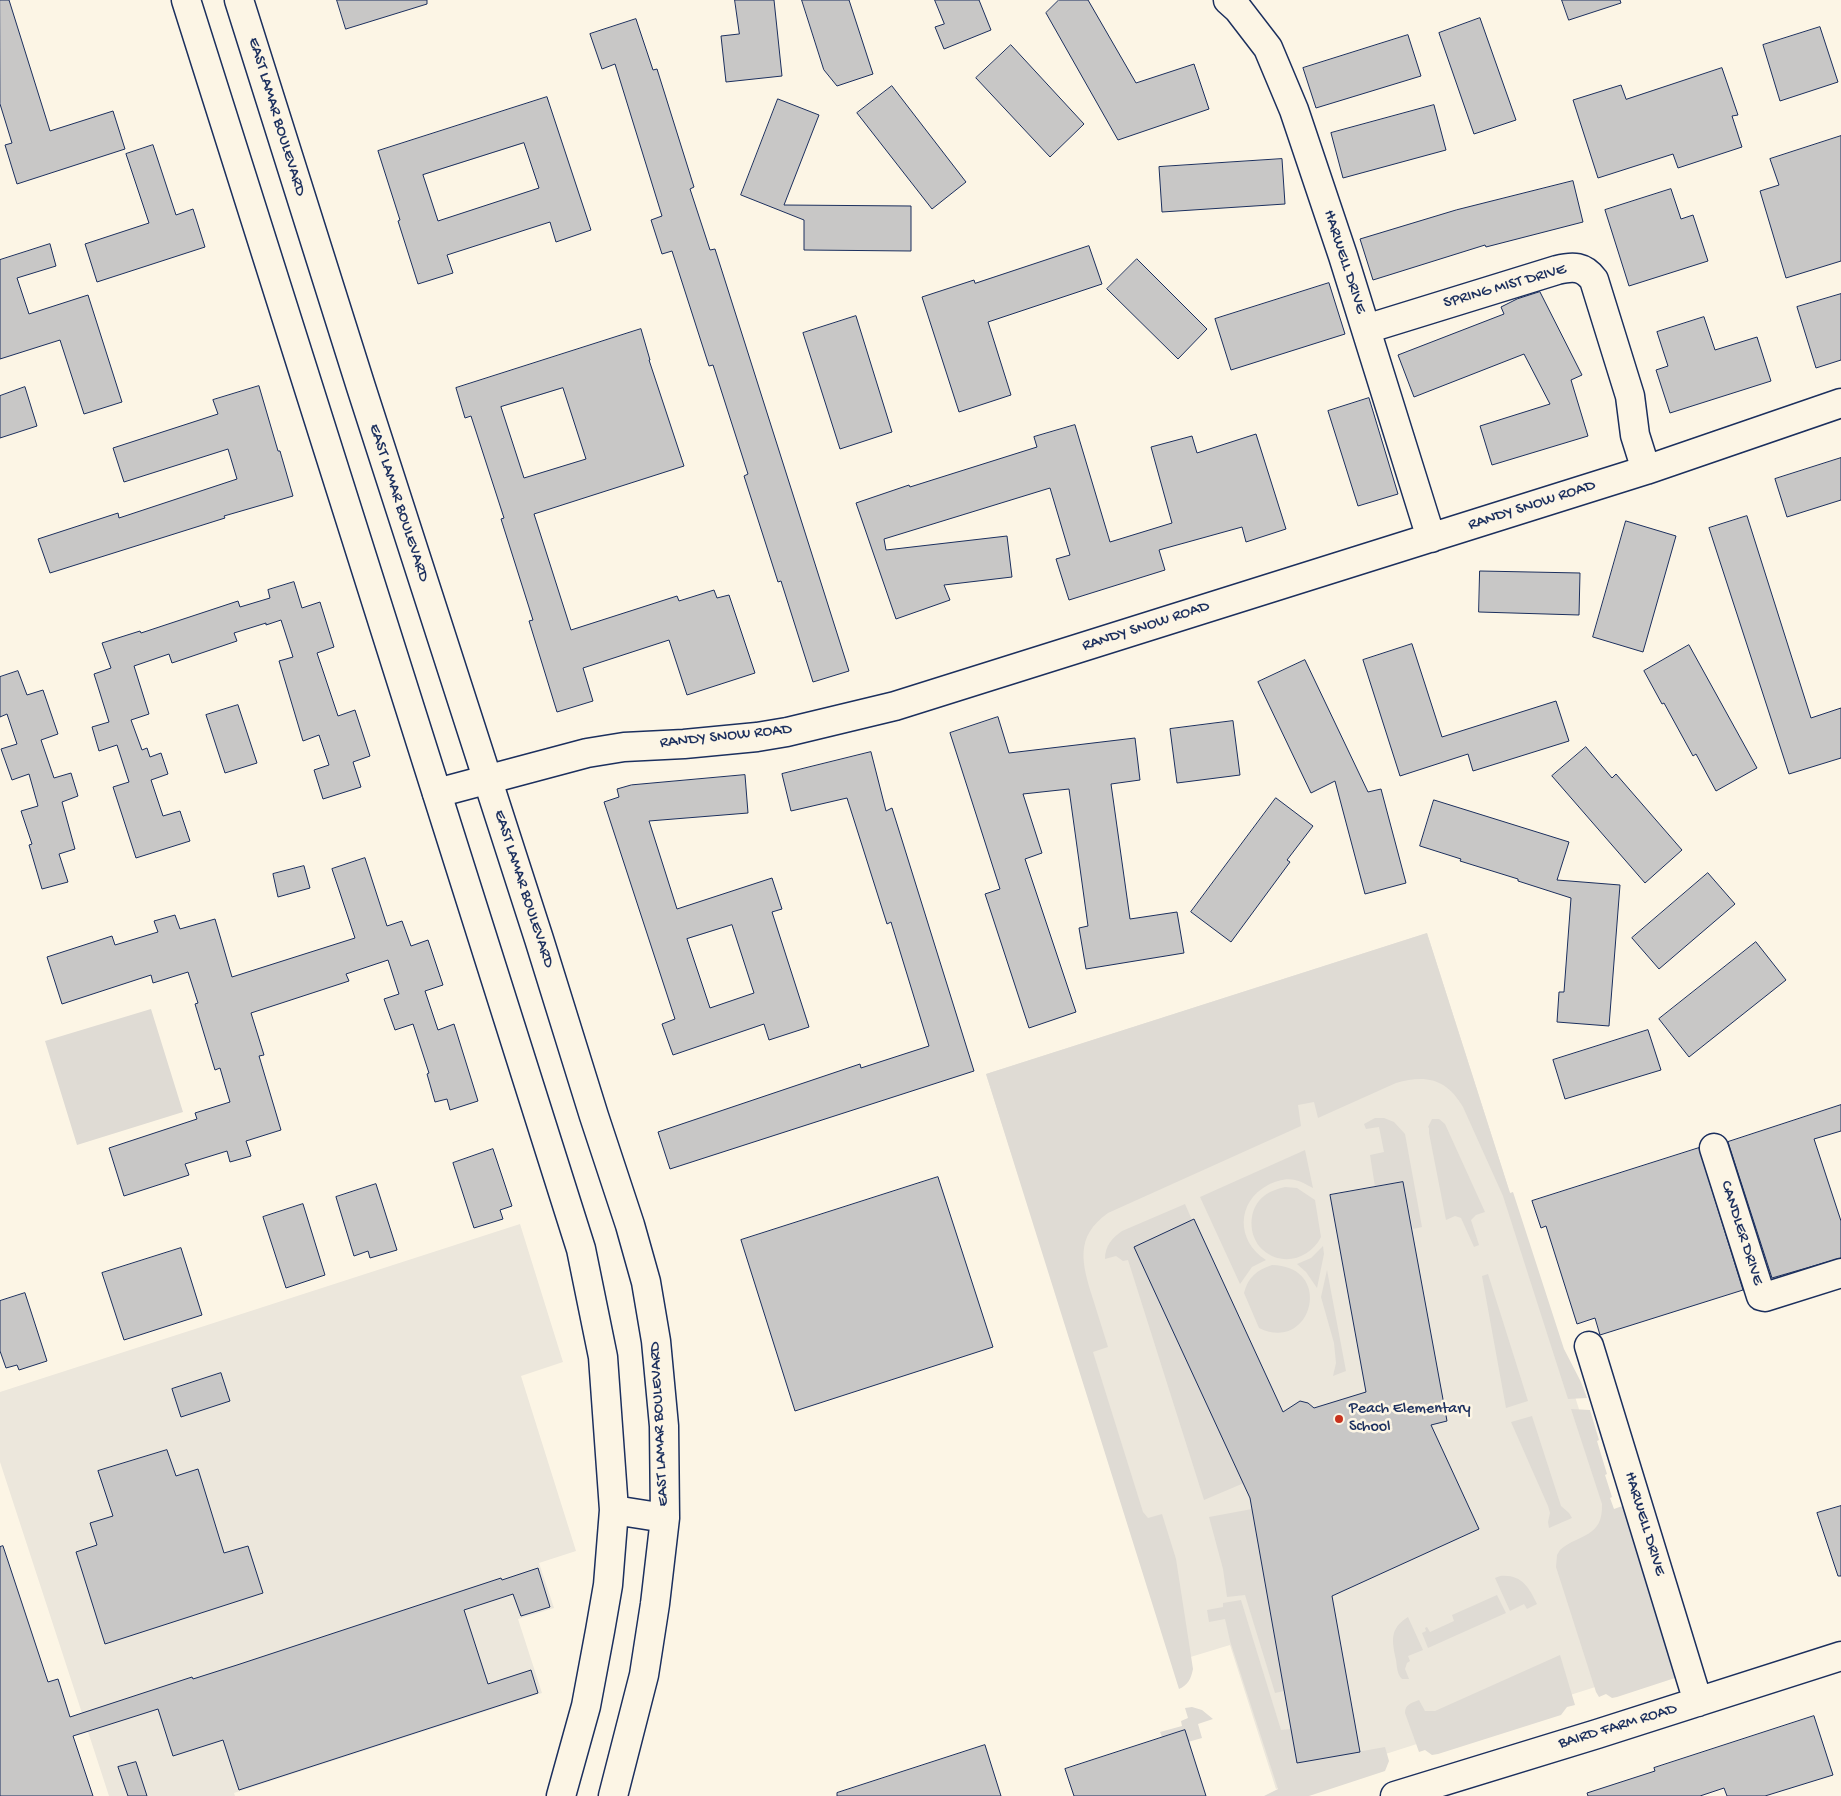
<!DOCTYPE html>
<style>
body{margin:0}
canvas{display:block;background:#fcf5e5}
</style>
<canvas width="1841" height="1796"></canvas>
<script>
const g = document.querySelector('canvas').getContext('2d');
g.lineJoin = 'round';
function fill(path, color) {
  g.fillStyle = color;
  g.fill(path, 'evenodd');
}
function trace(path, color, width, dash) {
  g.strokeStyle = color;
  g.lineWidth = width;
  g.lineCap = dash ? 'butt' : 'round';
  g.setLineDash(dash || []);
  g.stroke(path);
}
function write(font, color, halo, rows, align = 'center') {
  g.font = font + ' "Gochi Hand",sans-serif';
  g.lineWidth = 5;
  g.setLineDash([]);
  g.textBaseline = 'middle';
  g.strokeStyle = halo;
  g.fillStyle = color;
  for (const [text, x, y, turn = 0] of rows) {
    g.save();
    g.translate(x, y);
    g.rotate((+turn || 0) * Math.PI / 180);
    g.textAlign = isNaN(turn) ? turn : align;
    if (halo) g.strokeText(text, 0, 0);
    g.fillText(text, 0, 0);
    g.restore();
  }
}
const built = new Path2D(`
 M 1427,933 L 1661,1666 L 1276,1789 L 1230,1645 L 1174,1662 L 986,1074 Z
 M 520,1224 L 563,1362 L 521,1376 L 576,1551 L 539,1563 L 554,1608 L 518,1619 L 542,1693 L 234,1793 L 235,1796 L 109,1796 L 0,1462 L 0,1392 Z`);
const green = new Path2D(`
 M 1427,933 L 1510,1193 L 1513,1192 L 1564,1349 L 1581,1382 L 1587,1398 L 1568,1399 L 1503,1196 L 1463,1107 C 1447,1079 1426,1074 1396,1083 L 1318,1118 L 1314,1102 L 1298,1105 L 1301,1126 L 1108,1213 C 1074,1237 1082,1264 1093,1299 C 1098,1315 1103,1331 1108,1347 L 1093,1352 L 1143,1512 L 1148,1518 L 1162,1514 L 1176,1559 L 1193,1669 C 1191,1679 1188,1685 1179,1689 L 986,1074 Z
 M 151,1009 L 183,1112 L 77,1145 L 45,1041 Z
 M 1375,1118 L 1384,1118 L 1394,1122 L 1405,1134 L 1422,1227 L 1413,1229 L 1403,1182 L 1375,1187 L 1370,1155 L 1384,1152 L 1379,1127 L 1366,1129 L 1364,1124 Z
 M 1432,1119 L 1439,1119 L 1445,1124 L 1485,1212 L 1476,1215 L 1471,1220 L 1479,1245 L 1474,1247 L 1461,1218 L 1455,1216 L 1446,1220 L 1429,1133 L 1429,1128 L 1428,1127 Z
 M 1305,1150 L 1313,1188 C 1307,1185 1301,1181 1295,1180 C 1286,1178 1276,1181 1268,1185 C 1236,1202 1236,1241 1266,1260 L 1252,1267 L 1240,1284 L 1200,1197 Z
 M 1285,1187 L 1297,1188 L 1315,1200 L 1321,1237 C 1310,1259 1282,1267 1263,1250 C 1247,1236 1248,1208 1264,1196 C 1270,1191 1277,1189 1285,1187 Z
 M 1185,1204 L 1192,1220 L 1134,1247 L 1244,1483 L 1204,1500 L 1128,1260 L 1123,1261 L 1116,1256 L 1105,1259 C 1105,1246 1112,1238 1122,1231 Z
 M 1323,1246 L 1324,1254 L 1317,1288 L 1306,1272 L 1297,1264 L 1311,1258 Z
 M 1272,1265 C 1335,1266 1312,1354 1259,1328 L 1244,1293 C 1248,1277 1257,1270 1272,1265 Z
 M 1327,1270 L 1346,1371 L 1333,1376 L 1336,1363 L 1334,1343 L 1321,1297 Z
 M 1488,1274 L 1528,1401 L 1506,1408 L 1482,1276 Z
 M 1571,1409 L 1590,1410 L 1599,1440 L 1597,1441 L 1607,1474 L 1605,1475 L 1612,1497 L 1610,1498 L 1614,1509 L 1628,1504 L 1678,1677 L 1617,1697 L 1612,1698 L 1606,1694 L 1599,1697 L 1596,1692 L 1556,1567 L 1557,1555 L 1560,1550 C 1580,1533 1603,1538 1602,1504 Z
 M 1532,1416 L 1561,1506 L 1569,1513 L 1572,1518 L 1549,1528 L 1548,1522 L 1550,1513 L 1548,1506 L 1511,1422 Z
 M 1252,1509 L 1284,1691 L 1275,1693 L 1245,1595 L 1227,1597 L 1223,1569 L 1209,1517 Z
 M 1500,1576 C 1521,1574 1529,1587 1537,1604 L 1527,1609 L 1524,1604 L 1510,1611 L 1495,1578 Z
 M 1497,1595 L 1506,1613 L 1428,1648 L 1422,1633 L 1426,1631 L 1425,1628 L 1427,1627 L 1430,1632 L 1454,1621 L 1452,1615 Z
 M 1241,1600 L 1281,1730 L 1291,1729 L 1297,1763 L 1385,1747 L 1389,1761 L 1385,1771 L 1309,1796 L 1264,1796 L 1278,1789 L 1230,1641 L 1225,1619 L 1209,1622 L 1207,1610 L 1223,1607 L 1223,1603 Z
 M 1408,1617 L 1423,1650 L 1408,1656 L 1410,1661 L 1407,1663 L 1405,1669 L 1409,1679 L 1402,1679 C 1397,1674 1397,1667 1396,1660 C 1392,1641 1389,1629 1408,1617 Z
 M 1560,1655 L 1575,1705 L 1567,1707 L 1561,1715 L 1438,1754 L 1432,1755 L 1425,1750 L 1419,1752 L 1405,1713 C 1405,1704 1412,1703 1419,1700 L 1425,1711 L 1435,1711 Z
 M 1192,1707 L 1202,1710 L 1213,1719 L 1198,1724 L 1202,1738 L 1188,1742 L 1185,1730 L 1162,1737 L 1160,1732 L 1182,1726 L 1181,1721 L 1188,1718 L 1185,1708 Z`);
const building = new Path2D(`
 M 0,0 L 9,0 L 50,131 L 113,111 L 125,149 L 17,184 L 5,145 L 12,143 L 0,104 Z
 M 337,0 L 427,0 L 427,4 L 346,29 Z
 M 735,0 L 774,0 L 782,76 L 726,82 L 721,36 L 739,34 Z
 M 802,0 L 849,0 L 873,74 L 837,86 L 824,70 Z
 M 935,0 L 979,0 L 991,30 L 944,49 L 935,27 L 944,24 Z
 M 1059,0 L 1088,0 L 1136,83 L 1194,64 L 1209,109 L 1118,140 L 1046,13 Z
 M 1562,0 L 1620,0 L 1621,3 L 1569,20 Z
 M 1480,18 L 1516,120 L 1474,134 L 1439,33 Z
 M 636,19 L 653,70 L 657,69 L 694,187 L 690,189 L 710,250 L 715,249 L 849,671 L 813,682 L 781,581 L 778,582 L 744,476 L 748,474 L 713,365 L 709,366 L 672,251 L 662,254 L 651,220 L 662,216 L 615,64 L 602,69 L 590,34 Z
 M 1820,27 L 1838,82 L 1780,101 L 1763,45 Z
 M 1408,35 L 1421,76 L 1316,108 L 1303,68 Z
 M 1011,45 L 1084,124 L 1050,157 L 976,78 Z
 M 1722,68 L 1738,115 L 1732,116 L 1742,147 L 1678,168 L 1673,154 L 1598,178 L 1573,100 L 1621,85 L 1626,99 Z
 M 892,86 L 966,182 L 932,209 L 857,113 Z
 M 547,97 L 591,230 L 556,242 L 550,222 L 447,255 L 453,273 L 418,284 L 398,221 L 400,220 L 378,151 ZM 524,143 L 539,188 L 438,221 L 423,175 Z
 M 778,99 L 819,115 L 784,205 L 911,206 L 911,251 L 804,250 L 804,220 L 741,195 Z
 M 1434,105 L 1446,150 L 1343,178 L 1331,133 Z
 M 1841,136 L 1841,261 L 1786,278 L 1760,191 L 1779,185 L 1770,159 Z
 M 153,145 L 176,215 L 193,209 L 205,247 L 97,282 L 85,244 L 149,223 L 126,154 Z
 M 1282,159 L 1285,204 L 1162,212 L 1159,167 Z
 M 1573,181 L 1583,222 L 1486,247 L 1485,245 L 1373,280 L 1360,239 L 1456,210 Z
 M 1671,189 L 1681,219 L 1693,215 L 1708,261 L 1629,286 L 1605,210 Z
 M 50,244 L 56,266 L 17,278 L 29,314 L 88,295 L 122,402 L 84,414 L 60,340 L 0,359 L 0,260 Z
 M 1089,246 L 1102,284 L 988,322 L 1011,395 L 959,412 L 922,297 L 974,280 L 975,283 Z
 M 1137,259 L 1207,329 L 1178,359 L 1107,289 Z
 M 1329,283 L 1345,334 L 1231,370 L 1215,319 Z
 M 1540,292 L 1582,375 L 1571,380 L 1588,436 L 1492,465 L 1480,426 L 1550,404 L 1524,354 L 1414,397 L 1398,355 L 1504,314 L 1501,307 L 1517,299 Z
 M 1841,294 L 1841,360 L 1816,368 L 1797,307 Z
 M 856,316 L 892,432 L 840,449 L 803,333 Z
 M 1704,317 L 1715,350 L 1757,337 L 1771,381 L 1670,413 L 1656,370 L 1668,366 L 1657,332 Z
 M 641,329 L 650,360 L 649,360 L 684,466 L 534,514 L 571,630 L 677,596 L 679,601 L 714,590 L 717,598 L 729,595 L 755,673 L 687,695 L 669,640 L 583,668 L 593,701 L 557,712 L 529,621 L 533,620 L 501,519 L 504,518 L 471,416 L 465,418 L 456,388 ZM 563,388 L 586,459 L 524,478 L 501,407 Z
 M 259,386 L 278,451 L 280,451 L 293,496 L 224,516 L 225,518 L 50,573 L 38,539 L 118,513 L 119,518 L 237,479 L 228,449 L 124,482 L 113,448 L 218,414 L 213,400 Z
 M 25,387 L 37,426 L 0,438 L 0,396 Z
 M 1369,398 L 1398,494 L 1358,506 L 1328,411 Z
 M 1075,425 L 1110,542 L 1172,523 L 1151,447 L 1192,436 L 1197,453 L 1256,434 L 1286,529 L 1246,542 L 1242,527 L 1159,550 L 1165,570 L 1069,600 L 1056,559 L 1070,555 L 1050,488 L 884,539 L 886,550 L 1007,536 L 1012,577 L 944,585 L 950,600 L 896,619 L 856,503 L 909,485 L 910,487 L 1037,447 L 1034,437 Z
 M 1841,458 L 1841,500 L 1787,517 L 1775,479 Z
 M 1747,516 L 1811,718 L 1841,708 L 1841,758 L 1789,774 L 1709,528 Z
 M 1626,521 L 1676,536 L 1643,652 L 1593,637 Z
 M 1480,571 L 1580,573 L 1579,615 L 1479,612 Z
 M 294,582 L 302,608 L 320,602 L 334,647 L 317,653 L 338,716 L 355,710 L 370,756 L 353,762 L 361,787 L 323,799 L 314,770 L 329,765 L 319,735 L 303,741 L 279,661 L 293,657 L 281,620 L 266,625 L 266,623 L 234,633 L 237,641 L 172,663 L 169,654 L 134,666 L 149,714 L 131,720 L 142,750 L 147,748 L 150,757 L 161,753 L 168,774 L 151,780 L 163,816 L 180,811 L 190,841 L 136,858 L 113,787 L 129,782 L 117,745 L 99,751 L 92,727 L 109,722 L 94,674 L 111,668 L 102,643 L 140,631 L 141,633 L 238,601 L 240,607 L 270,598 L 268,590 Z
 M 1412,644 L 1442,737 L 1556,701 L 1569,741 L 1473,771 L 1468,754 L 1400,776 L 1363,660 Z
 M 1689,645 L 1757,768 L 1716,791 L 1696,754 L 1693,756 L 1664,703 L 1662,704 L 1644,671 Z
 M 1305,660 L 1368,792 L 1381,789 L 1406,883 L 1365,894 L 1335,781 L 1311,793 L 1258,682 Z
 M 18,671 L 27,695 L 43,690 L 58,734 L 41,740 L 54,778 L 71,773 L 78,796 L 62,802 L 75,849 L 59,854 L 68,882 L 42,889 L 29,845 L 32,844 L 21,811 L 38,806 L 29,774 L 12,780 L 1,749 L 17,744 L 7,714 L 0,717 L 0,677 Z
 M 238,705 L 257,763 L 225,773 L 206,715 Z
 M 998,717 L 1009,753 L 1135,738 L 1140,780 L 1111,784 L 1130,919 L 1177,912 L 1184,953 L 1086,969 L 1079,928 L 1088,926 L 1069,789 L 1023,794 L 1042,853 L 1025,859 L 1076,1012 L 1029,1028 L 985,894 L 1000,889 L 950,733 Z
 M 1233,721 L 1240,775 L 1177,783 L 1170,729 Z
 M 1586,747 L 1612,778 L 1616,774 L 1682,850 L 1645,883 L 1552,776 Z
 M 871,752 L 886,811 L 892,808 L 974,1071 L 670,1169 L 658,1132 L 860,1064 L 861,1068 L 929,1046 L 891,922 L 887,924 L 847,798 L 791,811 L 782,774 Z
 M 745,775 L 748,813 L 649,821 L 677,909 L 772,878 L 782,909 L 772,912 L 809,1027 L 769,1040 L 764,1024 L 673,1055 L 662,1024 L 675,1019 L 604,802 L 619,797 L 617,789 L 631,785 ZM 732,925 L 754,993 L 710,1008 L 687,939 Z
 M 1276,798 L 1313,826 L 1287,860 L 1290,862 L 1231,942 L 1191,912 Z
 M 1434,800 L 1569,842 L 1557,880 L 1620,885 L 1609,1026 L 1557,1022 L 1559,992 L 1564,992 L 1571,898 L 1518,881 L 1518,879 L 1460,861 L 1461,859 L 1420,846 Z
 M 365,858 L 387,926 L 402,921 L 411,946 L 428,940 L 443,985 L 425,991 L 438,1030 L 454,1024 L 478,1101 L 450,1110 L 447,1099 L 435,1102 L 427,1074 L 429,1073 L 413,1024 L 395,1030 L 384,999 L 399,994 L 388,960 L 346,974 L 349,981 L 251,1013 L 264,1055 L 259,1056 L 281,1130 L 246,1141 L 251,1156 L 230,1162 L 227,1151 L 185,1164 L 189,1175 L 124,1196 L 109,1148 L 197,1119 L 195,1113 L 230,1102 L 220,1068 L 215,1070 L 195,1004 L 198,1003 L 188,972 L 153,983 L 151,975 L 62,1004 L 47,957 L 112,936 L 115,945 L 158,932 L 154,921 L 175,915 L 180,929 L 215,919 L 232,977 L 355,938 L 332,869 Z
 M 304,866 L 310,888 L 278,897 L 273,874 Z
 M 1708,873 L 1735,904 L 1659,969 L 1632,938 Z
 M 1756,942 L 1786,980 L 1689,1057 L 1659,1019 Z
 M 1648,1030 L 1661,1070 L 1565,1099 L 1553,1060 Z
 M 1841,1105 L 1841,1131 L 1814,1139 L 1841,1221 L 1841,1258 L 1772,1278 L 1728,1142 Z
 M 1699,1148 L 1743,1290 L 1600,1335 L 1595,1318 L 1577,1324 L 1546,1226 L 1541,1228 L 1532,1201 Z
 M 493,1149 L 512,1206 L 500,1210 L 503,1219 L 474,1228 L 453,1163 Z
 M 938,1177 L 993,1347 L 795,1411 L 741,1240 Z
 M 1403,1182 L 1447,1421 L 1431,1425 L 1479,1529 L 1332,1596 L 1360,1752 L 1297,1763 L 1250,1498 L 1134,1247 L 1194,1219 L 1283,1412 L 1300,1401 L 1308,1403 L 1314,1408 L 1366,1392 L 1330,1195 Z
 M 376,1184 L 397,1250 L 370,1258 L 368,1251 L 354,1256 L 336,1197 Z
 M 303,1204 L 325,1275 L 286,1288 L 263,1217 Z
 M 181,1248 L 202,1315 L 124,1340 L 102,1273 Z
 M 25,1293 L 47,1361 L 19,1370 L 17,1365 L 6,1368 L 0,1351 L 0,1301 Z
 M 221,1373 L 230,1401 L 181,1417 L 172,1389 Z
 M 167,1450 L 176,1476 L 198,1469 L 224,1553 L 248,1546 L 263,1593 L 105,1644 L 76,1552 L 97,1545 L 90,1523 L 113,1516 L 98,1471 Z
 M 1841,1506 L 1841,1576 L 1838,1576 L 1817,1513 Z
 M 3,1546 L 48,1682 L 58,1679 L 70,1717 L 192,1677 L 193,1679 L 237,1665 L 501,1578 L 502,1580 L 538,1568 L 550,1607 L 521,1616 L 513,1594 L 464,1610 L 488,1684 L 531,1670 L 538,1693 L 239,1790 L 223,1740 L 173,1756 L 158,1709 L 73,1736 L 93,1796 L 0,1796 L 0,1547 Z
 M 1814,1716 L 1833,1775 L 1765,1796 L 1727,1796 L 1724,1788 L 1700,1796 L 1588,1796 L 1587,1793 L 1655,1771 L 1654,1768 Z
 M 1185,1730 L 1206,1796 L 1074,1796 L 1065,1769 Z
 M 985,1745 L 1001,1796 L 837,1796 L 837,1793 Z
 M 136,1762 L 147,1796 L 128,1796 L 118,1767 Z`);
const minor = new Path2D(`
 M 1228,0 L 1238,9 L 1268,48 L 1294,110 L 1343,256 L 1431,538
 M 1366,329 L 1557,270 C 1573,266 1584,266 1594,280 L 1630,396 L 1635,435 L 1646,470
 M 437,793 L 587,753 L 624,747 L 684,744 L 757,737 L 787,732 L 895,706 L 1646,470 L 1841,403
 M 1714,1148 L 1761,1296 L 1765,1297 L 1841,1273
 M 1589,1346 L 1698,1702
 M 1395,1796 L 1597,1734 L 1841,1656`);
const major = new Path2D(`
 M 186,0 L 581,1249 L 603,1357 L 614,1510 L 608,1585 L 600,1631 L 586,1706 L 561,1796
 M 239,0 L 361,387 L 539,939 L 594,1116 L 630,1225 L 646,1282 L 656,1341 L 664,1426 L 665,1518 L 655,1604 L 644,1675 L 613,1796
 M 614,1510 L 665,1518`);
const markers = [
 [1339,1419,5,"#c8321e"]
];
const streetNames = [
 ["EAST LAMAR BOULEVARD",276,117,73],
 ["HARWELL DRIVE",1344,262,72],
 ["SPRING MIST DRIVE",1505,287,-16],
 ["EAST LAMAR BOULEVARD",398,503,72],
 ["RANDY SNOW ROAD",1532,506,-18],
 ["RANDY SNOW ROAD",1146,627,-18],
 ["RANDY SNOW ROAD",726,737,-6],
 ["EAST LAMAR BOULEVARD",523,889,72],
 ["CANDLER DRIVE",1741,1233,72],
 ["EAST LAMAR BOULEVARD",660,1424,-93],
 ["HARWELL DRIVE",1644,1524,73],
 ["BAIRD FARM ROAD",1618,1727,-17]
];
const poiNames = [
 ["Peach Elementary",1349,1410],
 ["School",1349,1428]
];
fill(built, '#ece7dc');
fill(green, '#dfdbd4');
fill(building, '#c8c7c6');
trace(building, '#1b2f5e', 1);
trace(minor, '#1b2f5e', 31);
trace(major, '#1b2f5e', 31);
trace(minor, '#fcf5e5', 28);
trace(major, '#fcf5e5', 28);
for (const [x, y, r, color] of markers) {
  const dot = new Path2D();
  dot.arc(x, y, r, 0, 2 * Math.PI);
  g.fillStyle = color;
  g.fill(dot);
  trace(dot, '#fcf5e5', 2);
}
write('16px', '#1b2f5e', '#fcf5e5', streetNames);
write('16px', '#1b2f5e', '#fcf5e5', poiNames, 'left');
</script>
